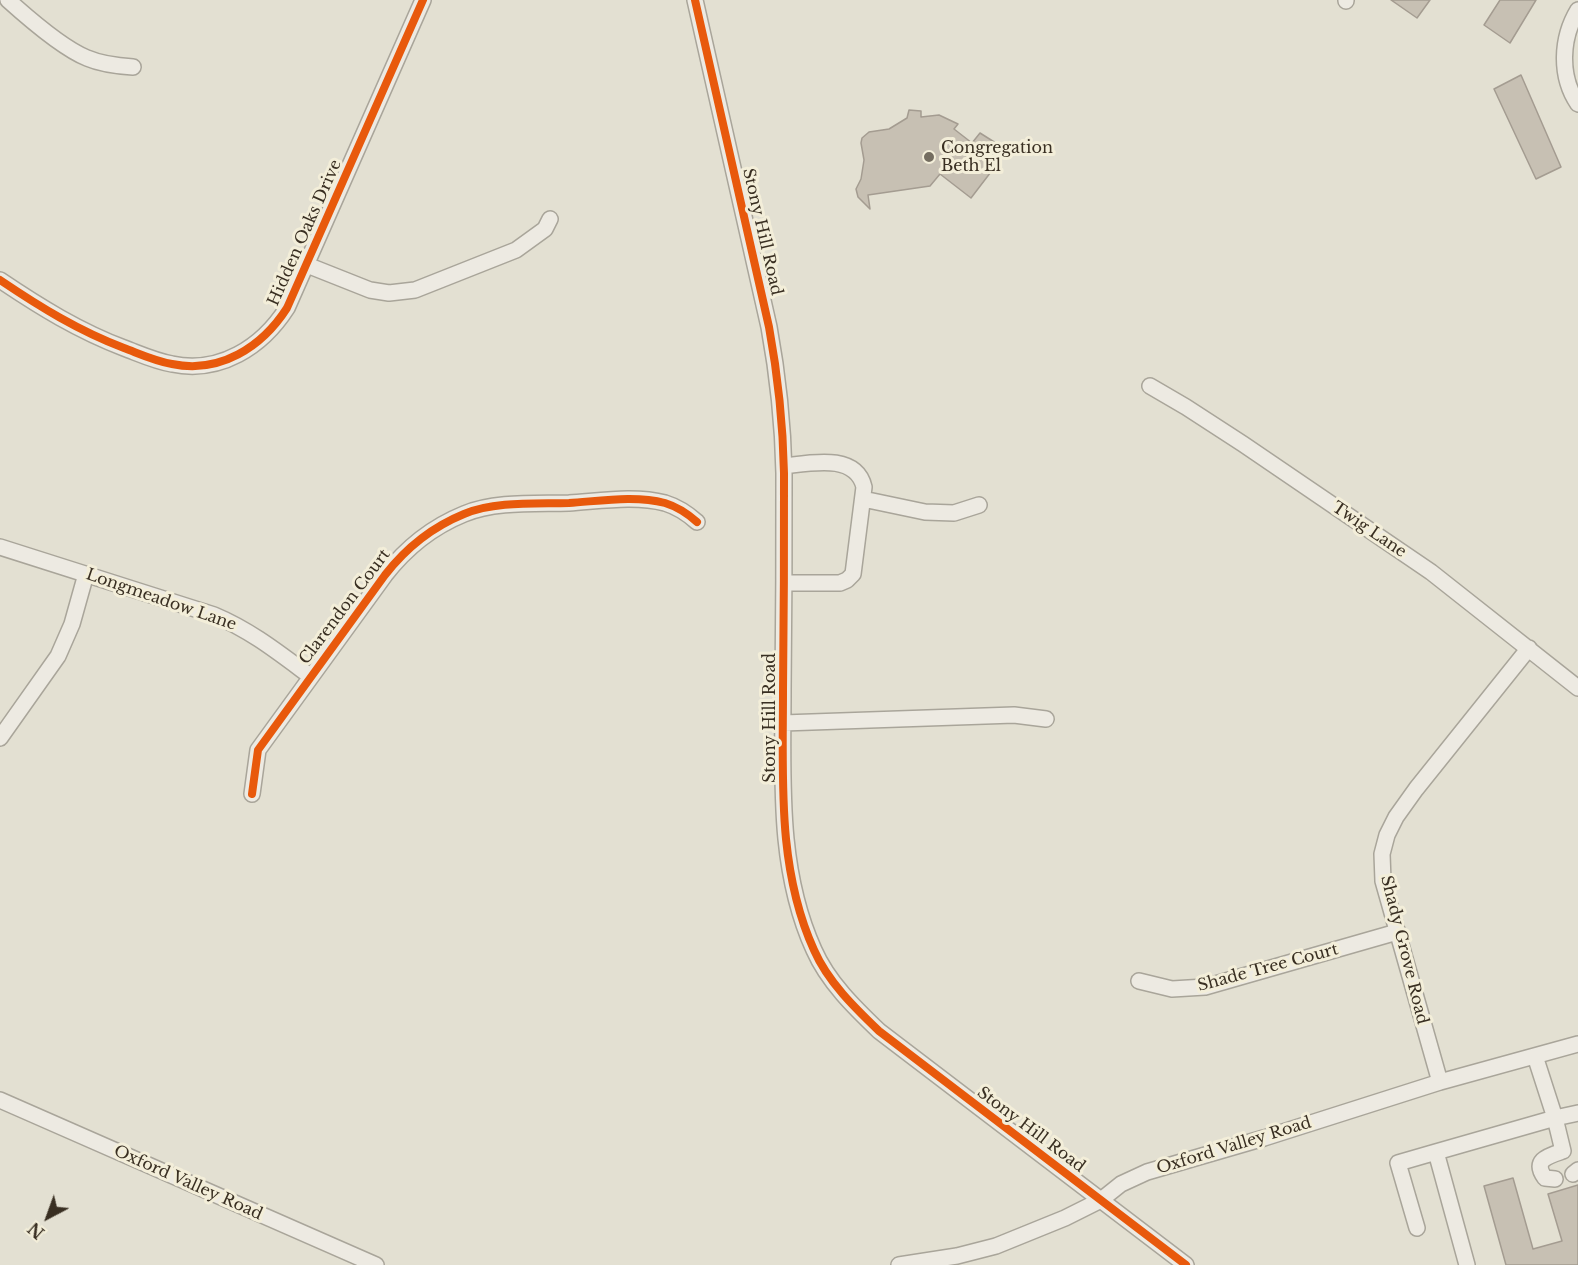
<!DOCTYPE html>
<style>
body{margin:0}
#map{position:relative;width:1578px;height:1265px;overflow:hidden;background:#e3e0d2;font-family:"Libre Baskerville",serif}
canvas{display:block}
.north{position:absolute;left:18px;top:1187px;width:60px;height:60px;-webkit-text-stroke:4px #f3eed9;paint-order:stroke;rotate:221deg;font-size:16px;font-weight:700;line-height:24px;text-align:center;color:#392f22}
.north::after{content:'';display:block;margin:auto;width:21px;height:27px;background:#392f22;clip-path:polygon(50% 0,100% 100%,50% 72%,0 100%)}
</style>
<div id="map">
<canvas width="1578" height="1265"></canvas>
<div class="north">N</div>
</div>
<script>
const g = document.querySelector('canvas').getContext('2d');
g.lineJoin = 'round';
function fill(path, color) {
  g.fillStyle = color;
  g.fill(path, 'evenodd');
}
function trace(path, color, width, dash) {
  g.strokeStyle = color;
  g.lineWidth = width;
  g.lineCap = dash ? 'butt' : 'round';
  g.setLineDash(dash || []);
  g.stroke(path);
}
function write(font, color, halo, rows, align = 'center') {
  g.font = font + ' "Libre Baskerville",serif';
  g.lineWidth = 6;
  g.setLineDash([]);
  g.textBaseline = 'middle';
  g.strokeStyle = halo;
  g.fillStyle = color;
  for (const [text, x, y, turn = 0] of rows) {
    g.save();
    g.translate(x, y);
    g.rotate((+turn || 0) * Math.PI / 180);
    g.textAlign = isNaN(turn) ? turn : align;
    if (halo) g.strokeText(text, 0, 0);
    g.fillText(text, 0, 0);
    g.restore();
  }
}
const building = new Path2D(`
 M 1391,0 L 1430,0 L 1417,18 Z
 M 1500,0 L 1536,0 L 1510,43 L 1484,25 Z
 M 1521,75 L 1561,167 L 1536,179 L 1494,89 Z
 M 909,110 L 921,111 L 921,117 L 939,115 L 958,124 L 954,129 L 972,143 L 980,133 L 999,145 L 997,147 L 1000,150 L 993,160 L 997,164 L 971,198 L 940,174 L 930,186 L 868,195 L 870,209 L 858,197 L 856,189 L 861,179 L 864,160 L 861,143 L 862,138 L 869,132 L 889,129 L 907,118 Z
 M 1513,1178 L 1533,1249 L 1562,1241 L 1548,1194 L 1578,1185 L 1578,1265 L 1506,1265 L 1484,1186 Z`);
const minor = new Path2D(`
 M 8,0 C 28,18 62,48 87,58 C 101,64 117,66 133,67
 M 695,0 L 769,327 C 778,376 783,424 784,473 C 784,546 784,618 783,691 C 783,778 777,869 814,950 C 828,982 855,1008 879,1031 L 1186,1265
 M 1346,1 L 1346,0
 M 1578,10 C 1561,38 1559,76 1578,104
 M 307,265 L 370,290 L 389,293 L 415,290 L 516,250 L 545,229 L 550,219
 M 0,280 C 40,307 79,331 124,348 C 140,354 155,361 172,364 C 220,374 262,347 287,308 L 423,0
 M 1150,386 L 1186,407 L 1243,444 L 1431,572 L 1578,688
 M 863,499 L 925,512 L 954,513 L 979,505
 M 0,547 L 214,615 C 250,630 279,653 310,676
 M 784,583 L 840,583 L 847,580 L 853,574 L 864,487 C 856,453 811,463 784,466
 M 783,723 L 1014,715 L 1046,719
 M 0,738 L 58,656 L 72,624 L 86,574
 M 252,794 L 258,750 L 385,575 C 406,548 432,527 464,514 C 495,501 536,504 569,503 C 600,501 635,495 665,503 C 678,507 687,513 697,522
 M 1139,981 L 1172,989 L 1205,987 L 1397,932
 M 1535,1056 L 1555,1118 L 1578,1113
 M 1440,1082 L 1383,881 L 1382,854 L 1387,835 L 1396,817 L 1416,789 L 1529,648
 M 0,1100 L 376,1265
 M 1573,1174 L 1578,1170
 M 1417,1228 L 1398,1163 L 1436,1152
 M 899,1265 L 957,1256 L 996,1246 L 1065,1218 L 1101,1200 L 1121,1184 L 1147,1172 L 1264,1138 L 1440,1082 L 1578,1044
 M 1467,1265 L 1436,1152 L 1555,1118 L 1563,1151 C 1548,1156 1532,1160 1545,1178 L 1555,1179`);
const cycleway = new Path2D(`
 M 695,0 L 769,327 C 778,376 783,424 784,473 C 784,546 784,618 783,691 C 783,778 777,869 814,950 C 828,982 855,1008 879,1031 L 1186,1265
 M 0,280 C 40,307 79,331 124,348 C 140,354 155,361 172,364 C 220,374 262,347 287,308 L 423,0
 M 252,794 L 258,750 L 385,575 C 406,548 432,527 464,514 C 495,501 536,504 569,503 C 600,501 635,495 665,503 C 678,507 687,513 697,522`);
const markers = [
 [929,157,6,"#746d60"]
];
const poiNames = [
 ["Congregation",941,148],
 ["Beth El",941,166]
];
const streetNames = [
 ["Stony Hill Road",762,232,77],
 ["Hidden Oaks Drive",305,233,-66],
 ["Twig Lane",1369,530,34],
 ["Longmeadow Lane",161,600,19],
 ["Clarendon Court",345,607,-53],
 ["Stony Hill Road",770,718,-90],
 ["Shady Grove Road",1404,950,76],
 ["Shade Tree Court",1268,968,-15],
 ["Stony Hill Road",1031,1130,37],
 ["Oxford Valley Road",1234,1146,-17],
 ["Oxford Valley Road",188,1183,24]
];
fill(building, '#c7c0b3');
trace(building, '#a49c91', 1.5);
trace(minor, '#a9a59a', 18);
trace(minor, '#edeae2', 15);
trace(cycleway, '#e8590c', 8);
for (const [x, y, r, color] of markers) {
  const dot = new Path2D();
  dot.arc(x, y, r, 0, 2 * Math.PI);
  g.fillStyle = color;
  g.fill(dot);
  trace(dot, '#f3eed9', 2);
}
write('16px', '#392f22', '#f3eed9', poiNames, 'left');
write('16px', '#392f22', '#f3eed9', streetNames);
</script>
